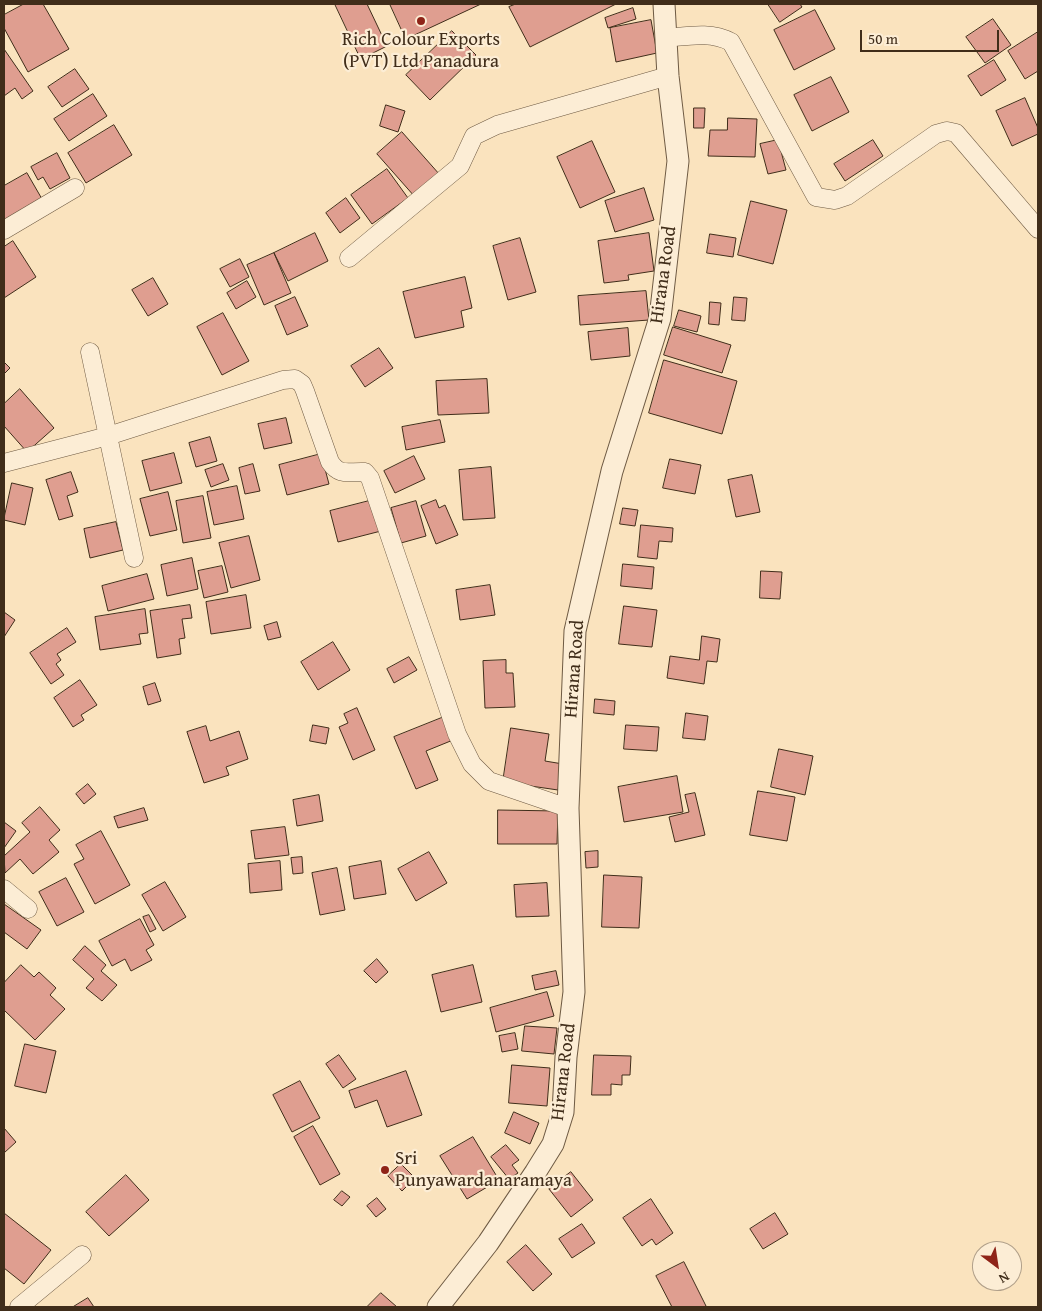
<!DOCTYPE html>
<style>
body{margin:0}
#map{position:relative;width:1042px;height:1311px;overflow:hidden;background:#fae3be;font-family:"Gentium Book Plus",serif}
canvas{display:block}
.frame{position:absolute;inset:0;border:5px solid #402d1a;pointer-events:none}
.north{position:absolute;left:972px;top:1241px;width:50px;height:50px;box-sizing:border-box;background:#fcedd5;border:1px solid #b1a08a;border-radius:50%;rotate:149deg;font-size:14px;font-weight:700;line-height:20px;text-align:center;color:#402d1a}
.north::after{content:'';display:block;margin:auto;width:18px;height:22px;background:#8f2418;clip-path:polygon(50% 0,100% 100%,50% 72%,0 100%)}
.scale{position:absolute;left:860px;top:30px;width:139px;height:22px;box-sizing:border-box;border:2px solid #402d1a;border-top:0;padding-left:6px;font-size:15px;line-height:18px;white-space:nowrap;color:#402d1a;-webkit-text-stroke:4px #fcedd5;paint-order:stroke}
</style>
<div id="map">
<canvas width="1042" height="1311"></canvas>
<div class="frame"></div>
<div class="north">N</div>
<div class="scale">50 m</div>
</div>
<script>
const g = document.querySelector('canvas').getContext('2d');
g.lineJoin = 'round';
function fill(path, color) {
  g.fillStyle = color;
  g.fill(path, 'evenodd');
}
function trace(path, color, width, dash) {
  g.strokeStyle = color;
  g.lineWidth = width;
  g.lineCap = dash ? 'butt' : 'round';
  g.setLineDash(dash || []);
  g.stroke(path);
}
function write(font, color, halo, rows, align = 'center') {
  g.font = font + ' "Gentium Book Plus",serif';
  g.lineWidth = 4.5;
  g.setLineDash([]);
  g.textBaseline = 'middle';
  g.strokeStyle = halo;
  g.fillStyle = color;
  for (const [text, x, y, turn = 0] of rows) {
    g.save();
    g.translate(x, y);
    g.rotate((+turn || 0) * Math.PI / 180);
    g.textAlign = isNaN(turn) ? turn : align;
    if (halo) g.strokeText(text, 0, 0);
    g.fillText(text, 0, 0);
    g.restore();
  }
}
const building = new Path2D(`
 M 24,4 L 43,4 L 69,49 L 28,72 L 4,28 L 4,15 Z
 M 335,4 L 367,4 L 387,46 L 361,59 Z
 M 390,4 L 481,4 L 406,39 Z
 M 516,4 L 616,4 L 530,47 L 509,7 Z
 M 768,4 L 800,4 L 802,7 L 780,22 Z
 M 633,8 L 636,19 L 608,28 L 605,18 Z
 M 815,10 L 835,49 L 794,70 L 774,30 Z
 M 993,19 L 1011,45 L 985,63 L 966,37 Z
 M 651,20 L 657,53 L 616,62 L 610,28 Z
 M 452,31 L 476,55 L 430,100 L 406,75 Z
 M 1038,32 L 1038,71 L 1025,79 L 1008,51 Z
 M 4,49 L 33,91 L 22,99 L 15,88 L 4,96 Z
 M 994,60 L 1006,80 L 981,96 L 968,76 Z
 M 75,69 L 89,89 L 62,107 L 48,87 Z
 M 831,77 L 849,112 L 812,131 L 794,95 Z
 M 93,94 L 107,116 L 69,141 L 54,119 Z
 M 1025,98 L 1038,128 L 1038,134 L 1012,146 L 996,111 Z
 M 386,105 L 405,111 L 398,132 L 380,126 Z
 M 694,108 L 705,108 L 704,128 L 694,128 Z
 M 728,118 L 757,119 L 755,157 L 708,156 L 710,130 L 727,130 Z
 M 114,125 L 132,155 L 86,183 L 68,153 Z
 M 402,132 L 440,175 L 415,197 L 377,154 Z
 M 778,140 L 786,170 L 768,174 L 760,144 Z
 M 873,140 L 883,156 L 845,181 L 834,164 Z
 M 592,141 L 615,192 L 580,208 L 557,157 Z
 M 57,153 L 70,178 L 50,189 L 43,177 L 38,180 L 31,167 Z
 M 387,169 L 408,198 L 372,224 L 351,195 Z
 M 27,173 L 42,199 L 4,221 L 4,186 Z
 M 644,188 L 654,220 L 615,232 L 605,201 Z
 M 346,198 L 360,218 L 340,233 L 326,213 Z
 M 751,201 L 787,210 L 773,264 L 738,255 Z
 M 315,233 L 328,261 L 288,281 L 274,253 Z
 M 649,233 L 654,271 L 628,275 L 629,280 L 604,283 L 598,241 Z
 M 710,234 L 736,238 L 733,257 L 707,253 Z
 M 520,238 L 536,292 L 508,300 L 493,246 Z
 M 13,241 L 36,277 L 4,298 L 4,247 Z
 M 274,253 L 291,293 L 264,305 L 247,265 Z
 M 240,259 L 249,277 L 230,287 L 220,269 Z
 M 465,277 L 472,308 L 461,311 L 464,327 L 415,338 L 403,292 Z
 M 153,278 L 168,304 L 148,316 L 132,290 Z
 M 247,281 L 256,297 L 236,309 L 227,293 Z
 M 646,291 L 649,320 L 580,325 L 578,296 Z
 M 295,297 L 308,326 L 287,335 L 275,306 Z
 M 734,297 L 747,298 L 745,321 L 732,320 Z
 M 710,302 L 721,303 L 719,325 L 709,324 Z
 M 679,310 L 701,316 L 697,332 L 674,326 Z
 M 223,313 L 249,361 L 222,375 L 197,327 Z
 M 673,327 L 731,345 L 722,373 L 664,355 Z
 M 628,328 L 630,356 L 591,360 L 588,332 Z
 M 379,348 L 393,368 L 365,387 L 351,366 Z
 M 664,360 L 737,381 L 722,434 L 649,413 Z
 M 4,362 L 10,368 L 4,374 Z
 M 487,379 L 489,413 L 438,415 L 436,381 Z
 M 20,389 L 54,428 L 27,452 L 4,426 L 4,404 Z
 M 286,418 L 292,443 L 264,449 L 258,424 Z
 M 440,420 L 445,442 L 406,450 L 402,427 Z
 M 210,437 L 217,461 L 196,467 L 189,443 Z
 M 174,453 L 182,483 L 150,491 L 142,461 Z
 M 321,454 L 329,484 L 287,495 L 279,465 Z
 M 414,456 L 425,479 L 395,493 L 384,471 Z
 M 670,459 L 701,465 L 695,494 L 663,488 Z
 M 223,464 L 229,480 L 211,487 L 205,470 Z
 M 253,464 L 260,491 L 245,494 L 239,468 Z
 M 491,467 L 495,518 L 463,520 L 459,470 Z
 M 71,472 L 78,492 L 67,496 L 73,516 L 59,520 L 46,480 Z
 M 752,475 L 760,512 L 736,517 L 728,480 Z
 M 12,483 L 33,488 L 25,525 L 4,520 Z
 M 237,486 L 244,519 L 214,525 L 207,492 Z
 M 168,492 L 177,530 L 150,536 L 140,499 Z
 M 203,496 L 211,538 L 183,543 L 176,501 Z
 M 373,500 L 381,531 L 338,542 L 330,511 Z
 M 436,500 L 439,508 L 445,505 L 458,535 L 436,544 L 421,506 Z
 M 416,501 L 426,536 L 401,543 L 391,508 Z
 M 623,508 L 638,510 L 635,526 L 620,524 Z
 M 116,522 L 123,550 L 90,558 L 84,529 Z
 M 641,525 L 673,528 L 672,542 L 659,541 L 657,559 L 638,557 Z
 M 249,536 L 260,580 L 231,588 L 219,543 Z
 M 192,558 L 198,589 L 167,596 L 161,565 Z
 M 623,564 L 654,567 L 652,589 L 621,586 Z
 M 222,566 L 228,592 L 204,598 L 198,571 Z
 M 761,571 L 782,572 L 780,599 L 760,598 Z
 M 147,574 L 154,599 L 108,611 L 102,586 Z
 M 490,585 L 495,615 L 460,620 L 456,590 Z
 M 246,595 L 251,628 L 211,634 L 206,602 Z
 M 190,605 L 192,618 L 182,619 L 185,638 L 179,639 L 181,654 L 157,658 L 150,611 Z
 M 624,606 L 657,610 L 652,647 L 619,644 Z
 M 145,609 L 148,633 L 139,634 L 141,644 L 100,650 L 95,617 Z
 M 4,612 L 15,620 L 4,637 Z
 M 277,622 L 281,637 L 268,640 L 264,626 Z
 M 67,628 L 76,642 L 57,654 L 61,660 L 56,664 L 64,675 L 51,684 L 30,653 Z
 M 702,636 L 720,639 L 717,662 L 707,661 L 704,684 L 667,678 L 670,656 L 699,660 Z
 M 333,642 L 350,670 L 318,690 L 301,662 Z
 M 409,657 L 417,670 L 394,683 L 387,669 Z
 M 506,660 L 506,673 L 513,673 L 515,707 L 485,708 L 483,661 Z
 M 80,680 L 97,705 L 81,715 L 84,720 L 73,727 L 54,698 Z
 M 155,683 L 161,701 L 148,705 L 143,687 Z
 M 595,699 L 615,701 L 614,715 L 594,713 Z
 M 357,708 L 375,750 L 353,760 L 339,727 L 348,723 L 344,714 Z
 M 686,713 L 708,716 L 705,740 L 683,738 Z
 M 444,717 L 453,740 L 426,751 L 438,780 L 416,789 L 394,737 Z
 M 313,725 L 329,728 L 326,744 L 310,741 Z
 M 626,725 L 659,727 L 657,751 L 624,749 Z
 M 206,726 L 210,741 L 239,731 L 248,759 L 226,767 L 229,775 L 204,783 L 187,732 Z
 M 511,728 L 549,734 L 545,761 L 563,764 L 558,790 L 503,782 Z
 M 779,749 L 813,756 L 805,795 L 771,787 Z
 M 677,776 L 683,812 L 624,822 L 618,787 Z
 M 88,784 L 96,794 L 84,804 L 76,794 Z
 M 758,791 L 795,797 L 787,841 L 750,835 Z
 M 695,793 L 705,835 L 675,842 L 669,817 L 689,812 L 685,795 Z
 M 319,795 L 323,821 L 297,826 L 293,800 Z
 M 40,807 L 60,830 L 49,840 L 59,852 L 33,874 L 20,859 L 5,873 L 4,856 L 30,832 L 22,823 Z
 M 144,808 L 148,820 L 118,828 L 114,817 Z
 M 498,810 L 558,811 L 557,844 L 498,844 Z
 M 4,822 L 16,831 L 4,848 Z
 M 285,827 L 289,855 L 255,859 L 251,831 Z
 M 101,831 L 130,885 L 95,904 L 74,864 L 84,859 L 76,845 Z
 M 598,851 L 598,867 L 586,868 L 585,852 Z
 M 429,852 L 447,883 L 416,901 L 398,869 Z
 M 302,857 L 303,873 L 293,874 L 291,858 Z
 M 280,861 L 282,890 L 250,893 L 248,864 Z
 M 381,861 L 386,894 L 354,899 L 349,867 Z
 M 337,868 L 345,910 L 320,915 L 312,873 Z
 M 604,875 L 642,877 L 639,928 L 602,927 Z
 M 66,878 L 84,912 L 57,926 L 39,892 Z
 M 165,882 L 186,917 L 163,931 L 142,895 Z
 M 547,883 L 549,916 L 516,917 L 514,885 Z
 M 4,904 L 41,930 L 27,949 L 4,932 Z
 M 149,915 L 156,929 L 150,932 L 143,917 Z
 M 140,919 L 154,945 L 146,950 L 152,960 L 131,971 L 125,959 L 112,966 L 99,941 Z
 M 85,946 L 106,965 L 101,971 L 117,985 L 102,1001 L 86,988 L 94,979 L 73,960 Z
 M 377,959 L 388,972 L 376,983 L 364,971 Z
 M 21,965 L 34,977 L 39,972 L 56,988 L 50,995 L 65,1009 L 35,1040 L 4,1010 L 4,983 Z
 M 473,965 L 482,1002 L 441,1012 L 432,975 Z
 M 556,971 L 559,985 L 535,990 L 532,976 Z
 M 547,992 L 554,1016 L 496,1032 L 490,1008 Z
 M 525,1026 L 557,1028 L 554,1054 L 522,1051 Z
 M 515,1033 L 518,1049 L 502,1052 L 499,1036 Z
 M 25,1044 L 56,1051 L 46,1093 L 15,1086 Z
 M 339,1055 L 356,1079 L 343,1088 L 326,1064 Z
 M 594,1055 L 631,1056 L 630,1075 L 622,1075 L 622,1085 L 611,1084 L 611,1095 L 592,1095 Z
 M 512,1065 L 550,1068 L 547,1106 L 509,1103 Z
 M 406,1071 L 422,1115 L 387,1127 L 377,1100 L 355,1108 L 349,1091 Z
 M 300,1081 L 320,1118 L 292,1132 L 273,1095 Z
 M 514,1112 L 539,1123 L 530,1144 L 505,1133 Z
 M 313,1126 L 340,1174 L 320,1185 L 294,1137 Z
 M 4,1128 L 16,1142 L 4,1153 Z
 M 473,1137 L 499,1180 L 467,1199 L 440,1156 Z
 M 506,1145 L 519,1160 L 512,1165 L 518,1173 L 509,1179 L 491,1157 Z
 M 401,1164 L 415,1178 L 402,1191 L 388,1176 Z
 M 571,1172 L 593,1200 L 571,1217 L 549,1189 Z
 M 126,1175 L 149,1200 L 109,1236 L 86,1212 Z
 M 342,1191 L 350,1197 L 342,1206 L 334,1200 Z
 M 377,1198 L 386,1209 L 376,1217 L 367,1206 Z
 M 651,1199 L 673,1233 L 656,1245 L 652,1239 L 642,1246 L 623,1218 Z
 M 4,1213 L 51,1250 L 24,1284 L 4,1268 Z
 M 775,1213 L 788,1234 L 763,1249 L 750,1229 Z
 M 582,1224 L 595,1243 L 572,1258 L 559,1239 Z
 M 526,1245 L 552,1274 L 533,1291 L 507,1262 Z
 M 684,1262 L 706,1306 L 703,1307 L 672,1307 L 656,1276 Z
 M 381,1293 L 397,1307 L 367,1307 Z
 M 88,1298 L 94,1307 L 73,1307 Z`);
const minor = new Path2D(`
 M 666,38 C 688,36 711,31 731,42 L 816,197 L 835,200 L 847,196 L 936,134 L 947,131 L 956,133 L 1038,229
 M 4,230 L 75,188
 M 349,258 L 460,166 L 474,136 L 497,125 L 668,76
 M 90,352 L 134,558
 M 4,463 L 108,436 L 283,380 L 295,379 L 302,384 L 305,391 L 330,462 C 340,477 349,471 365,472 L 370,478 L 457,734 L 472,764 L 489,781 L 568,808
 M 4,889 L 28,909
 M 19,1307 L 82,1255`);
const tertiary = new Path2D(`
 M 438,1307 L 488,1243 L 535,1173 L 553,1144 L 563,1112 L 566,1057 L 574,992 L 568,808 L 575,631 L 612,471 L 660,318 L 678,161 L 668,76 L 664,4`);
const markers = [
 [421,21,5,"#8f2418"],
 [385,1170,5,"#8f2418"]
];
const poiNames = [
 ["Rich Colour Exports",421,40],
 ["(PVT) Ltd Panadura",421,62],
 ["Sri",395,1159,"left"],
 ["Punyawardanaramaya",395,1181,"left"]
];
const streetNames = [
 ["Hirana Road",664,275,-82],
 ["Hirana Road",575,669,-86],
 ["Hirana Road",564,1072,-83]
];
fill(building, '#df9e90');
trace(building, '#402d1a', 1);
trace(minor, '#6e5a43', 19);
trace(tertiary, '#6e5a43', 23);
trace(minor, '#fcedd5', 18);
trace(tertiary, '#fcedd5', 21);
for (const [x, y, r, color] of markers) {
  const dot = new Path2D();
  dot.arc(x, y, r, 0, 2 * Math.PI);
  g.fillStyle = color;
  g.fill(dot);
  trace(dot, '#fcedd5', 2);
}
write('19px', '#402d1a', '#fcedd5', poiNames);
write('19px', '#402d1a', '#fcedd5', streetNames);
</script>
